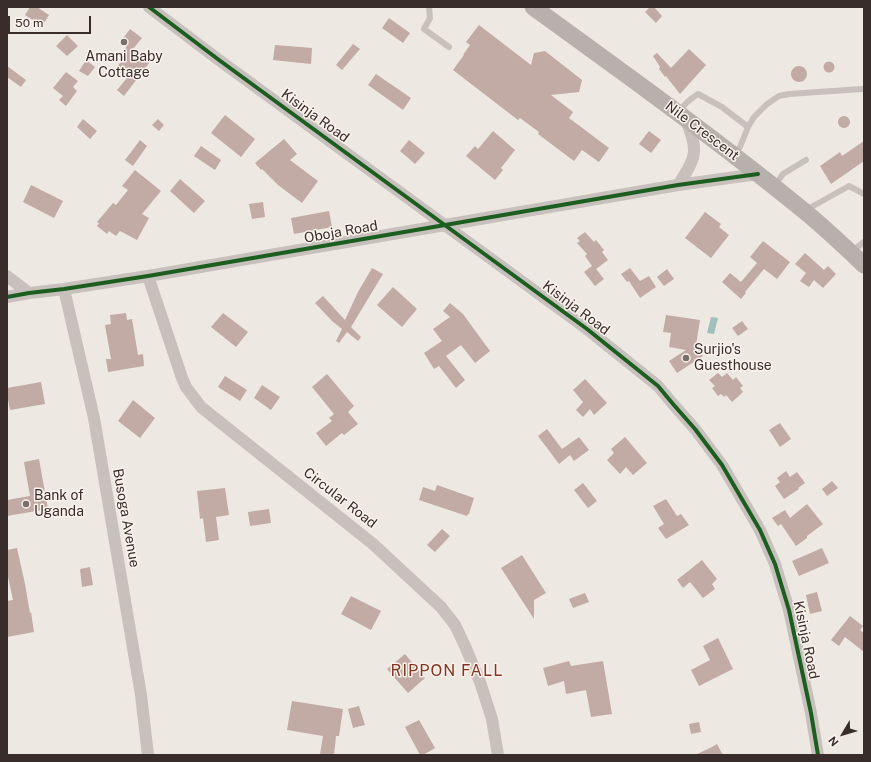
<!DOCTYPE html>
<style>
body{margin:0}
#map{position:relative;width:871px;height:762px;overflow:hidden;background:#eee8e2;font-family:"Public Sans",sans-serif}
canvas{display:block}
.frame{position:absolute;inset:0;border:8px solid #382d2a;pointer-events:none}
.north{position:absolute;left:823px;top:714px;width:40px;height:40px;-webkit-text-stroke:3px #faf2eb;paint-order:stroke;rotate:232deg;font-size:11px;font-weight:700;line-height:16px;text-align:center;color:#382d2a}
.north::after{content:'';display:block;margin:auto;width:14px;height:18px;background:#382d2a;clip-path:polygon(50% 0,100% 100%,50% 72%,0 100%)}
.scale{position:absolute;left:8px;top:16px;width:83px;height:18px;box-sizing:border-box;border:2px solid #382d2a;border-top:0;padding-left:5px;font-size:12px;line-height:14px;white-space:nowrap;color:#382d2a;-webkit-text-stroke:3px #faf2eb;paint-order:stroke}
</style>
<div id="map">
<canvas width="871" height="762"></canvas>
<div class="frame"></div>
<div class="north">N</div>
<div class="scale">50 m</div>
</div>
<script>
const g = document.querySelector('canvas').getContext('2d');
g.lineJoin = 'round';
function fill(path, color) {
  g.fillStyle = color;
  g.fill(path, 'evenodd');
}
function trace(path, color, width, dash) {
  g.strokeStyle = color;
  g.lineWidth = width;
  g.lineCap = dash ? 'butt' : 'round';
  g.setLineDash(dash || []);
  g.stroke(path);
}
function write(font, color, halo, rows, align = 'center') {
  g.font = font + ' "Public Sans",sans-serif';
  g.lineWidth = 3;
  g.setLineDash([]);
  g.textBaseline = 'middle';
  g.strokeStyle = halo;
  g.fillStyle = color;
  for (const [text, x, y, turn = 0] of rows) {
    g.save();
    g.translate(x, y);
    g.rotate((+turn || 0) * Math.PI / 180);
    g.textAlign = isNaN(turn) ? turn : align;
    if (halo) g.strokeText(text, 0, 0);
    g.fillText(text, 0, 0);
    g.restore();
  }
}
const water = new Path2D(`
 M 711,317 L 718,318 L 714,334 L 707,333 Z`);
const building = new Path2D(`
 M 30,7 L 37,7 L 49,15 L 42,26 L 25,15 Z
 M 650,7 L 654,7 L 662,16 L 656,23 L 645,12 Z
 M 389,18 L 410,33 L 403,43 L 382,28 Z
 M 479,25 L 531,65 L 534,53 L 545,51 L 582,80 L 579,92 L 551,95 L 573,112 L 569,118 L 609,148 L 599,162 L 582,150 L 574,161 L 538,134 L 539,132 L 520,118 L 518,120 L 453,70 L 464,55 L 463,55 L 470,45 L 466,42 Z
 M 130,29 L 142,38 L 133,49 L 150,62 L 124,96 L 117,90 L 127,78 L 115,69 L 124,58 L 120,56 L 127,46 L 121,41 Z
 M 67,35 L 78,46 L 67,56 L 56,46 Z
 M 353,44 L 360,49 L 342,70 L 336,65 Z
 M 275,45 L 312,48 L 311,64 L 273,60 Z
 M 689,49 L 706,65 L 680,94 L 666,76 L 665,77 L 659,69 L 660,67 L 653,56 L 657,53 L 671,68 Z
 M 86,60 L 95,67 L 88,76 L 79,71 Z
 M823.5 67a5.5 5.5 0 1 1 11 0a5.5 5.5 0 1 1-11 0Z
 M791 74a8 8 0 1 1 16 0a8 8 0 1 1-16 0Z
 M 7,66 L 26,80 L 21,87 L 7,77 Z
 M 66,72 L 78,81 L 73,87 L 77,91 L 66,106 L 59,100 L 63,96 L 53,88 Z
 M 376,74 L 411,98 L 403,110 L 368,85 Z
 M 225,115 L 255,139 L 241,157 L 211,133 Z
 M838 122a6 6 0 1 1 12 0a6 6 0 1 1-12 0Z
 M 83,119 L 97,131 L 90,139 L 77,127 Z
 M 158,119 L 164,125 L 159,131 L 152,125 Z
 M 493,131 L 515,150 L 501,168 L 503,170 L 495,180 L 466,156 L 475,146 L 478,149 Z
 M 649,131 L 661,140 L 651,153 L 639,144 Z
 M 284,139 L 297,154 L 290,160 L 318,181 L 302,203 L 278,185 L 262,169 L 261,170 L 255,163 Z
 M 140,140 L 147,146 L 133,166 L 125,160 Z
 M 409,140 L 425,153 L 415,164 L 400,151 Z
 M 864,141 L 864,161 L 831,184 L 820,166 L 840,152 L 842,156 Z
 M 201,146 L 221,160 L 215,170 L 194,156 Z
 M 135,170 L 161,191 L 142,214 L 149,218 L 137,240 L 120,231 L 116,236 L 109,231 L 107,234 L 97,226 L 99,223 L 97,222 L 113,203 L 116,205 L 128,190 L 122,186 Z
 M 180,179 L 205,201 L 194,213 L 170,191 Z
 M 31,185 L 63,201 L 54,218 L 23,202 Z
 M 263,202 L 265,217 L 252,219 L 249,204 Z
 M 329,211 L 332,227 L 294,234 L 291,218 Z
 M 705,212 L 721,224 L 719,227 L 729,235 L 711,258 L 685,238 Z
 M 585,232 L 594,242 L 596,240 L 604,250 L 602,252 L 608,260 L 596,269 L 604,279 L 595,286 L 584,272 L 592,266 L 585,256 L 587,254 L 577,243 L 580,241 L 577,238 Z
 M 763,241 L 790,262 L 777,279 L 764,269 L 745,292 L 746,293 L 741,299 L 722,282 L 730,273 L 741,282 L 757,263 L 750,257 Z
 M 805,253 L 824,270 L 828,266 L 836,274 L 823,288 L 814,280 L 809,287 L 800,281 L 806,273 L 795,264 Z
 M 372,268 L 383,274 L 351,327 L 361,337 L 358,341 L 347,332 L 339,343 L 336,341 L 342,329 L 332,321 L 315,303 L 323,296 L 345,320 L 358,292 Z
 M 630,268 L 640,281 L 649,276 L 656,287 L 640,298 L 629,281 L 627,282 L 621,274 Z
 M 667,269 L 674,279 L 664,286 L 657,277 Z
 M 393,287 L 417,309 L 402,327 L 377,305 Z
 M 450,303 L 463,314 L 490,351 L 475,363 L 461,345 L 446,356 L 465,380 L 456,388 L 439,366 L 434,369 L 424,353 L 442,341 L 433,329 L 450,317 L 443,311 Z
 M 126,313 L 127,320 L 132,319 L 138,355 L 143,354 L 144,366 L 108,372 L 106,359 L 111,359 L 105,325 L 111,324 L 110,315 Z
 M 223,313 L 248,332 L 236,347 L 211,327 Z
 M 666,315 L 700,320 L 696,345 L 703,356 L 677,373 L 669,361 L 686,350 L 669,347 L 671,333 L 663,332 Z
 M 742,321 L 748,329 L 738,336 L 732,328 Z
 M 718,373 L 722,377 L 727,373 L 733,380 L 736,377 L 743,386 L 740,388 L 743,392 L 732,402 L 726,395 L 724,397 L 721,394 L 718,396 L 712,388 L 715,386 L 709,380 Z
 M 327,374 L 354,406 L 348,412 L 358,424 L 344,435 L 342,433 L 326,446 L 316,433 L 332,421 L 329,418 L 334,414 L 312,387 Z
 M 225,376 L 247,390 L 240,401 L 218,387 Z
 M 585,379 L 607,403 L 594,415 L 590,409 L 583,417 L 576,410 L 583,402 L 573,390 Z
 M 41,382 L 45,404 L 10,410 L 7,394 L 7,388 Z
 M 262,385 L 280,397 L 271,410 L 254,398 Z
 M 133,400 L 155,418 L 140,438 L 118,421 Z
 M 780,423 L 791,439 L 780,447 L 769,430 Z
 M 547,429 L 562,449 L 579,437 L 589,450 L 574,461 L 570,455 L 559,464 L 538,436 Z
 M 625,437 L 647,463 L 633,475 L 626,467 L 620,474 L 607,460 L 614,453 L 611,449 Z
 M 39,459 L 48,509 L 7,516 L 7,500 L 30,496 L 24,462 Z
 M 786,471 L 790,477 L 797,472 L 805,483 L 798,488 L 799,489 L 784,499 L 775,486 L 780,482 L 777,478 Z
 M 832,481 L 838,488 L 827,496 L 822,489 Z
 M 583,483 L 597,501 L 588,508 L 574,490 Z
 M 437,485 L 474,498 L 469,514 L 468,514 L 467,516 L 419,500 L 423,487 L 435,491 Z
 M 225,488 L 229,515 L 216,517 L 219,540 L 206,542 L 203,518 L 200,519 L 197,491 Z
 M 666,499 L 677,516 L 681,514 L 689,525 L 666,539 L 658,528 L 664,524 L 653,506 Z
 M 807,504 L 823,524 L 807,536 L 807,538 L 796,546 L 781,524 L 778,526 L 772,518 L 785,510 L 790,518 Z
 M 269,509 L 271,523 L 250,526 L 248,512 Z
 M 442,529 L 450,536 L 435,552 L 427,545 Z
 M 17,548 L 25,584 L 30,613 L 31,612 L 34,632 L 7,637 L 7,601 L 13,600 L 8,577 L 7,577 L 7,550 Z
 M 822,548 L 829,563 L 799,576 L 792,561 Z
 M 522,555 L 546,593 L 534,600 L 534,619 L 501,568 Z
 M 702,560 L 717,579 L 712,584 L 715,589 L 703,598 L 690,582 L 683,588 L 677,580 Z
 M 90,567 L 93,585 L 82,587 L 80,569 Z
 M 817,592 L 822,611 L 810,614 L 806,595 Z
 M 585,593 L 589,602 L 573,608 L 569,599 Z
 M 351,596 L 381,611 L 371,630 L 341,614 Z
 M 850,616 L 863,626 L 860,630 L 864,633 L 864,652 L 845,637 L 839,646 L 831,640 Z
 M 718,638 L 733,669 L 699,686 L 691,670 L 710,660 L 703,646 Z
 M 405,654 L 425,678 L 408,693 L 387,669 Z
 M 569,661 L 571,666 L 603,661 L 612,714 L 591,717 L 586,690 L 566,694 L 564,681 L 548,686 L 543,668 Z
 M 292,701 L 343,709 L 339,736 L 336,736 L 334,755 L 320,754 L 323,736 L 287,730 Z
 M 359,706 L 365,725 L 353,728 L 348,709 Z
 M 419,720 L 435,748 L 423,755 L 420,755 L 405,727 Z
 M 699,722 L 701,732 L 691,734 L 689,724 Z
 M 717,744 L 723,755 L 695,755 L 712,747 Z`);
const lane = new Path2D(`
 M 429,7 L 430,18 L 424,29 L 449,47
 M 679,112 C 684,104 690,99 698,94 L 722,107 L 748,127
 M 734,153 L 740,147 L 748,127 L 754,117 L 767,104 L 779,96 L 789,94 L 862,89
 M 775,185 L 783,174 L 806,160
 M 806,210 L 849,186 L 864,194
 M 851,252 L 864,242`);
const street = new Path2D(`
 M 149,7 L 219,60 L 587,329 L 658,386 L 673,404 L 695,429 L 722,465 L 760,530 L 775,564 L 789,610 L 811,713 L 818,755
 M 678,185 C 697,157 699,150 685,118
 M 7,276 L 29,293
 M 148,276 L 182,378 L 186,387 L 201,407 L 373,544 L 441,607 L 455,625 L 465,646 L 480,682 L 492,719 L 498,755
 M 64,289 L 94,418 L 141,695 L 148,755
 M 7,297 L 29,293 L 64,289 L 148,276 L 678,185 L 758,174`);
const secondary = new Path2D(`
 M 533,7 C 624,73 716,139 803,210 C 824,227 844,246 864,265`);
const cycleway = new Path2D(`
 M 149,7 L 219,60 L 587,329 L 658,386 L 673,404 L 695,429 L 722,465 L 760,530 L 775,564 L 789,610 L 811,713 L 818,755
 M 7,297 L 29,293 L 64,289 L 148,276 L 678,185 L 758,174`);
const markers = [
 [124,42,4,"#786e6a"],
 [686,358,4,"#786e6a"],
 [26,504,4,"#786e6a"]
];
const poiNames = [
 ["Amani Baby",124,57,"center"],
 ["Cottage",124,73,"center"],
 ["Surjio's",694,350],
 ["Guesthouse",694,366],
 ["Bank of",34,496],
 ["Uganda",34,512]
];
const streetNames = [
 ["Kisinja Road",315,116,36],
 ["Nile Crescent",702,131,37],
 ["Oboja Road",341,232,-10],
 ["Kisinja Road",576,308,37],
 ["Circular Road",340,498,38],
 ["Busoga Avenue",126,518,80],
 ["Kisinja Road",806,640,78]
];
const quarterNames = [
 ["RIPPON FALL",447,671]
];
fill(water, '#9fc0bd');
fill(building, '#c1aba4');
trace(lane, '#c7c0bc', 6);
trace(street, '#c7c0bc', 12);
trace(secondary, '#b8b0ac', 17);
trace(cycleway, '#1b5e20', 4);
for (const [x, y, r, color] of markers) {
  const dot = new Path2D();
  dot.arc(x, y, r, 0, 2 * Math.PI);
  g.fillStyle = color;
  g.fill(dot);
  trace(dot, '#faf2eb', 1.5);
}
write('14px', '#382d2a', '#faf2eb', poiNames, 'left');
write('14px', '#382d2a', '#faf2eb', streetNames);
g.letterSpacing = '1px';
write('16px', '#873323', '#faf2eb', quarterNames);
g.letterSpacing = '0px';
</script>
